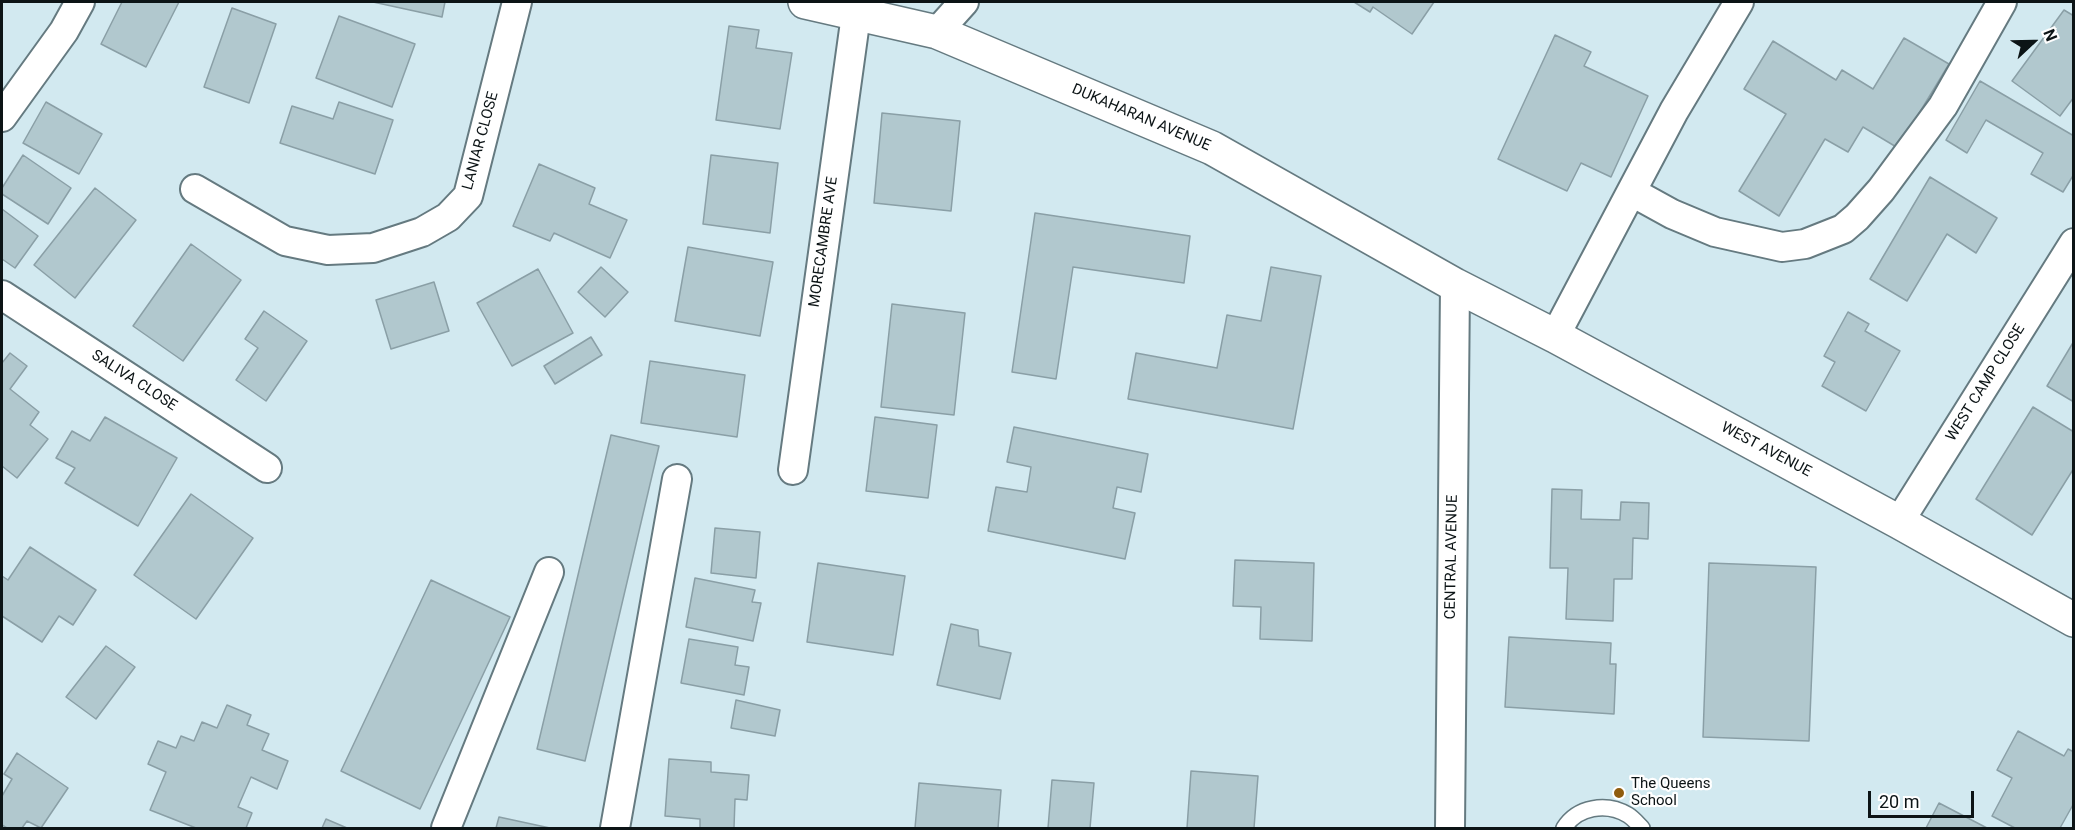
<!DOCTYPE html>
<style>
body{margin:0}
#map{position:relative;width:2075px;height:830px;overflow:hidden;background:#d2e9f0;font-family:Roboto,sans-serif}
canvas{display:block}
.frame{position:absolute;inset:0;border:3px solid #0c1416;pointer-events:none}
.north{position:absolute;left:2003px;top:12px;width:60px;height:60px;-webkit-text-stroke:4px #fff;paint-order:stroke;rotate:68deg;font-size:16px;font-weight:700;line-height:24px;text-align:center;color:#0c1416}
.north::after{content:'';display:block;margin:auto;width:21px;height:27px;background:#0c1416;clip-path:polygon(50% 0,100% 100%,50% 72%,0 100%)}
.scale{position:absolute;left:1868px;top:791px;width:106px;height:27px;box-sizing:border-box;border:3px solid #0c1416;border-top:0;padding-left:8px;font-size:18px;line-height:21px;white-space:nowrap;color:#0c1416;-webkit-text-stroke:4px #fff;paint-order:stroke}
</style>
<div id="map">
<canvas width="2075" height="830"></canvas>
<div class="frame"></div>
<div class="north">N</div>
<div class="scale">20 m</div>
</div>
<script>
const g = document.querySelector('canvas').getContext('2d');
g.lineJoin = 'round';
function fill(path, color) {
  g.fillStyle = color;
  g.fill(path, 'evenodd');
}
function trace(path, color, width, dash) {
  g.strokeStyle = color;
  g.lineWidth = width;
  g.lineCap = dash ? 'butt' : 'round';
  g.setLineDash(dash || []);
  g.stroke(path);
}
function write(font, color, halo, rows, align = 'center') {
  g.font = font + ' Roboto,sans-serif';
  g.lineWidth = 4.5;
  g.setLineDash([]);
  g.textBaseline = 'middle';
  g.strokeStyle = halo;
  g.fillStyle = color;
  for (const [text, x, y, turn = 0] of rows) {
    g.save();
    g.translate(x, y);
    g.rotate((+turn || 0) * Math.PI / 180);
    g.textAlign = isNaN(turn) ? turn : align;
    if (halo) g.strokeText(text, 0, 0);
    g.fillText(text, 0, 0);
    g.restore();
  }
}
const building = new Path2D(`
 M 122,2 L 179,2 L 146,67 L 101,44 Z
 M 373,2 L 445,2 L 442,17 Z
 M 1354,2 L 1434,2 L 1412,34 L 1373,7 L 1370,12 Z
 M 232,8 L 276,24 L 249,103 L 204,87 Z
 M 2064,10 L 2074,16 L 2074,97 L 2060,116 L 2012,81 Z
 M 339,16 L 415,44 L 392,107 L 316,78 Z
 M 729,26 L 759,30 L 756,48 L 792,53 L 780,129 L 716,120 Z
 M 1555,35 L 1591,52 L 1584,66 L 1648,96 L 1611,177 L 1581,163 L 1567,191 L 1498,159 Z
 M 1904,38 L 1949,64 L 1898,148 L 1863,127 L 1848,152 L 1825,139 L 1779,216 L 1739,191 L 1786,114 L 1744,89 L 1773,41 L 1836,80 L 1842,70 L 1873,89 Z
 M 1980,81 L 2074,136 L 2074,174 L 2063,192 L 2031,174 L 2043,153 L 1986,120 L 1967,153 L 1946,140 Z
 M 46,102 L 102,134 L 79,174 L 23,143 Z
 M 339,102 L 393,120 L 375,174 L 280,143 L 292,106 L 333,119 Z
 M 882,113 L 960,121 L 951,211 L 874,203 Z
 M 23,155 L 71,188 L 48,224 L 2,194 L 2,188 Z
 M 711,155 L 778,163 L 770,233 L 703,224 Z
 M 539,164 L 595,188 L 589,204 L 627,220 L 610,258 L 554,233 L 550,241 L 513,226 Z
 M 1930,177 L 1997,218 L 1976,253 L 1947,234 L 1907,301 L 1870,279 Z
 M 95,188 L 136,220 L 75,298 L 34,265 Z
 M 2,209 L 38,236 L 15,268 L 2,259 Z
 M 1035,213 L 1190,236 L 1184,283 L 1073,267 L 1056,379 L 1012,372 Z
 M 191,244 L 241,280 L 183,361 L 133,326 Z
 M 688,247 L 773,262 L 760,336 L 675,321 Z
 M 601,267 L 628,292 L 605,317 L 578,292 Z
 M 1271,267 L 1321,276 L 1293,429 L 1128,399 L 1136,353 L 1217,368 L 1227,315 L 1261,321 Z
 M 538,269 L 573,333 L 512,366 L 477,303 Z
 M 434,282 L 449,331 L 391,349 L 376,300 Z
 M 892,304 L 965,313 L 954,415 L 881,407 Z
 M 264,311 L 307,341 L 266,401 L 236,380 L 258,348 L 245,339 Z
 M 1848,312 L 1869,324 L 1865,331 L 1900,351 L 1866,411 L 1822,386 L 1835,362 L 1824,356 Z
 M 591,337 L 602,355 L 555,384 L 544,366 Z
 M 2074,341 L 2074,402 L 2047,386 Z
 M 10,353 L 27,366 L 10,389 L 39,412 L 30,425 L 48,439 L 17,478 L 2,466 L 2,363 Z
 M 650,361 L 745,375 L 737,437 L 641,423 Z
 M 2033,407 L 2074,432 L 2074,468 L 2032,535 L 1976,499 Z
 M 105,417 L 177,458 L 138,526 L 65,483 L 75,468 L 56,458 L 72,431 L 90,441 Z
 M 875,417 L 937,425 L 928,498 L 866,491 Z
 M 1014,427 L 1148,454 L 1141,492 L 1117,487 L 1113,508 L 1135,513 L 1125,559 L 988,531 L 996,487 L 1027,492 L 1031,467 L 1007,462 Z
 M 611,435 L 659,446 L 585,761 L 537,749 Z
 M 1552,489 L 1582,490 L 1581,519 L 1620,520 L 1621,502 L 1649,503 L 1648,539 L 1633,538 L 1632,579 L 1614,579 L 1613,621 L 1566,619 L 1568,568 L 1550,568 Z
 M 191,494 L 253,538 L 196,619 L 134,575 Z
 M 715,528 L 760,532 L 756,578 L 711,573 Z
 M 30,547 L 96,590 L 73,625 L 59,616 L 42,642 L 2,616 L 2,576 L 8,580 Z
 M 1235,560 L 1314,563 L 1312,641 L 1260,639 L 1261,607 L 1233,606 Z
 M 818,563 L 905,576 L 893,655 L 807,642 Z
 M 1709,563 L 1816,567 L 1809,741 L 1703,737 Z
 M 695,578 L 755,590 L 752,602 L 761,603 L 753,641 L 686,627 Z
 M 431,580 L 510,617 L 420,809 L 341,771 Z
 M 951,624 L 978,630 L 979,646 L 1011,653 L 1000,699 L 937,685 Z
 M 1509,637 L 1611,643 L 1610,664 L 1616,664 L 1614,714 L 1505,707 Z
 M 689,639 L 738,647 L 735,665 L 749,667 L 744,695 L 681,683 Z
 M 106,646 L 135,667 L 96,719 L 66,697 Z
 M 736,700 L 780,710 L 775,736 L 731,728 Z
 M 227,705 L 251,715 L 247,725 L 269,734 L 262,750 L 288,761 L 277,789 L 251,777 L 238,807 L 252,813 L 246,828 L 196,828 L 150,810 L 166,772 L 148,764 L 158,741 L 176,748 L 181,736 L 194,741 L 202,722 L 217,728 Z
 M 2018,731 L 2064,756 L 2068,749 L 2074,752 L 2074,803 L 2060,828 L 2015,828 L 1992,816 L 2012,778 L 1997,770 Z
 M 17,753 L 68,788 L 41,828 L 27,821 L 22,828 L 7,828 L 2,825 L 2,796 L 12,779 L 4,774 Z
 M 669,759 L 711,762 L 711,772 L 749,775 L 747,800 L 735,799 L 734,828 L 700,828 L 700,819 L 665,816 Z
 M 1191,771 L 1258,776 L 1254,828 L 1187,828 Z
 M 1052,780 L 1094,783 L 1090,828 L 1048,828 Z
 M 919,783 L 1001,790 L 998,828 L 915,828 Z
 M 1939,803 L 1987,828 L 1926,828 Z
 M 499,817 L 550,828 L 496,828 Z
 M 326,819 L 347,828 L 322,828 Z`);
const service = new Path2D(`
 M 1564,828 C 1577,807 1606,802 1628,815 C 1633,818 1638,824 1642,828`);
const minor = new Path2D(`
 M 937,32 L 964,2
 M 2,117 L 64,31 L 80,2
 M 195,189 L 285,241 L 328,250 L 373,248 L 422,232 L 448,217 L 468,196 L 517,2
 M 1632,192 L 1672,214 L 1715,232 L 1782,247 L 1805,244 L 1843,229 L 1857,217 L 1881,190 L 1943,106 L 2002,2
 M 2,295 L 267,468
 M 1555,336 L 1674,111 L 1739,2
 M 793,470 L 856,15
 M 1899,522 L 2074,243
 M 446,828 L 549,572
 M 615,828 L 677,479
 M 1450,828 L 1455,285`);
const tertiary = new Path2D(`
 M 805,2 L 937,32 L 1212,148 L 1455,285 L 1555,336 L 1899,522 L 2074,620`);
const markers = [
 [1619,793,6,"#905c0e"]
];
const streetNames = [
 ["DUKAHARAN AVENUE",1141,118,23],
 ["LANIAR CLOSE",481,141,-75],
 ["MORECAMBRE AVE",824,242,-82],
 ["SALIVA CLOSE",134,381,33],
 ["WEST CAMP CLOSE",1986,383,-58],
 ["WEST AVENUE",1766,450,28],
 ["CENTRAL AVENUE",1452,557,-89]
];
const poiNames = [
 ["The Queens",1631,784],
 ["School",1631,801]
];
fill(building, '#b1c8ce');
trace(building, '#8a9fa6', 1.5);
trace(service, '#657a80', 18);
trace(minor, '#657a80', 32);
trace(tertiary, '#657a80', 36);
trace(service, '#fff', 15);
trace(minor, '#fff', 28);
trace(tertiary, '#fff', 33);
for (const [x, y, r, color] of markers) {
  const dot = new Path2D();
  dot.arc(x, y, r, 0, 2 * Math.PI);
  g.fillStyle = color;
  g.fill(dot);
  trace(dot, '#fff', 2);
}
write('15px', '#0c1416', '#fff', streetNames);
write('15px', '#0c1416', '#fff', poiNames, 'left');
</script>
